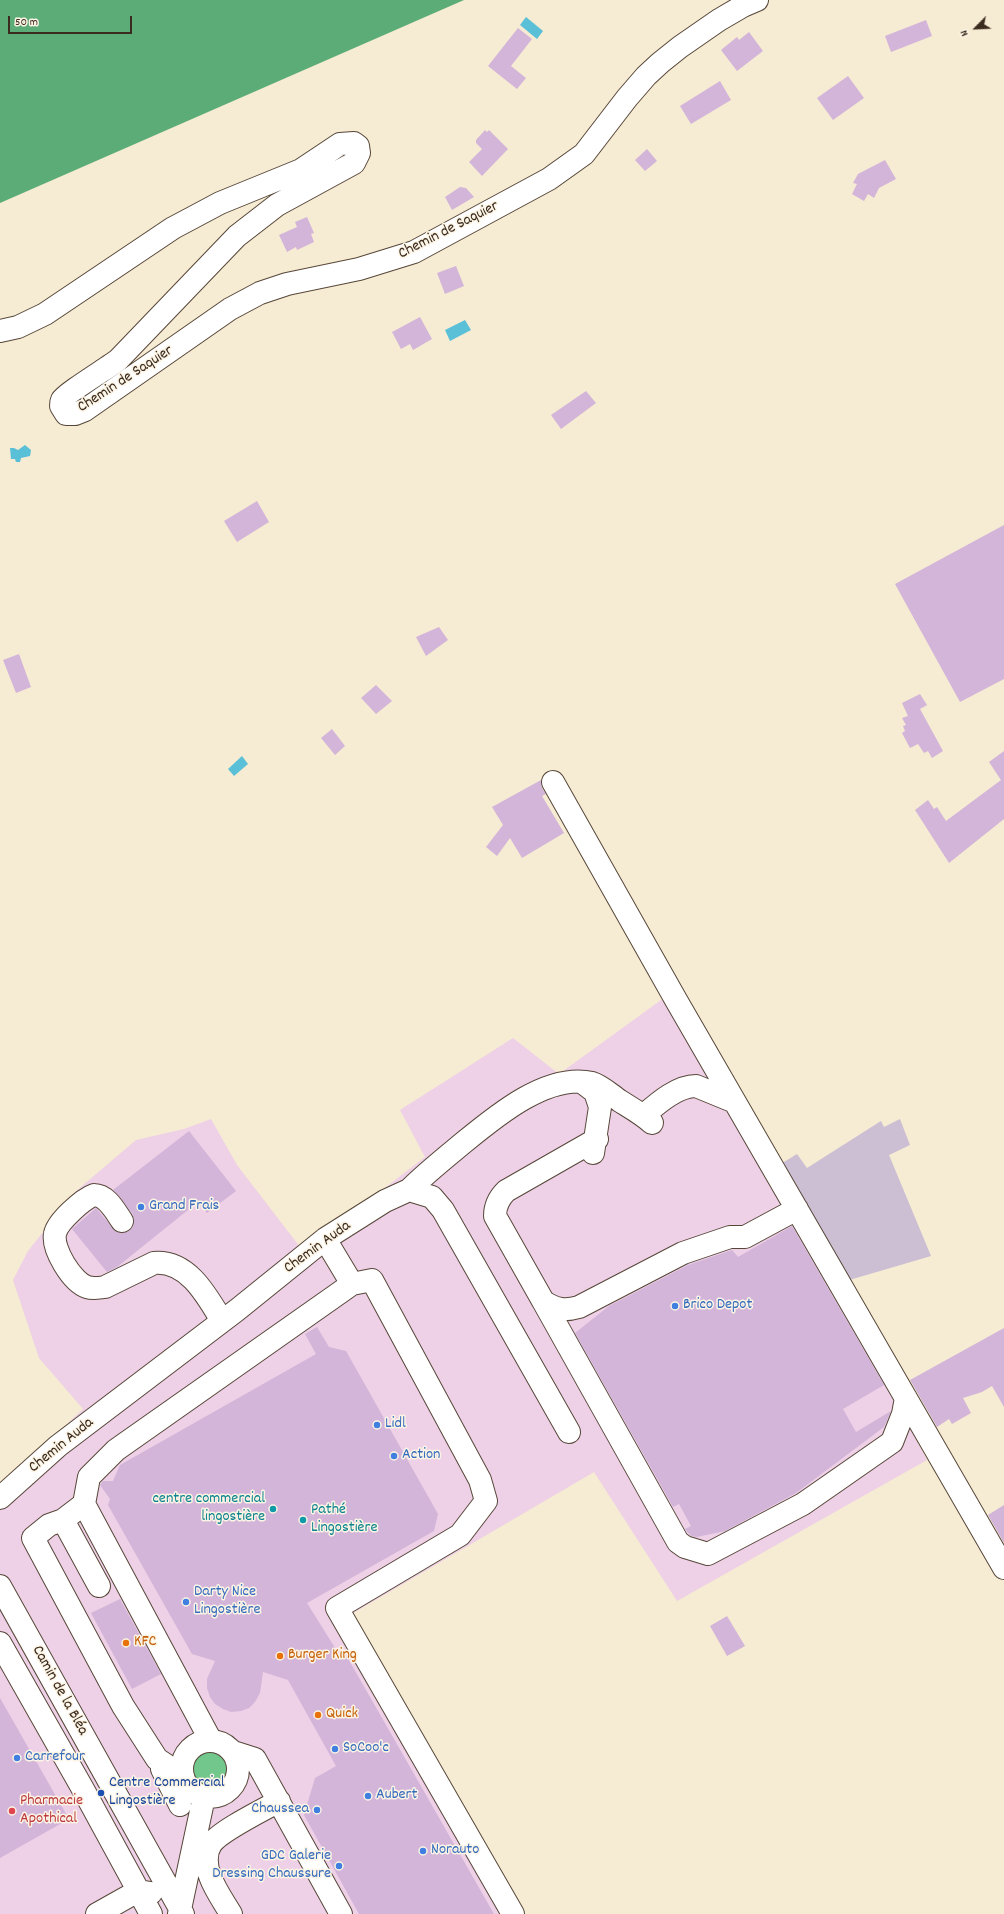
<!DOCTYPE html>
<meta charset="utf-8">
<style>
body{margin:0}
#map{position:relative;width:1004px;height:1914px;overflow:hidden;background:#f6ebd3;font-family:Dekko,sans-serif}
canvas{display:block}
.north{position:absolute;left:956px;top:8px;width:40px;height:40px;-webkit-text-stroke:3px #fcf5e5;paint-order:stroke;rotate:246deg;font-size:11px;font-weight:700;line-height:16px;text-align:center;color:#3b2a1e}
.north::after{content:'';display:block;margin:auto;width:14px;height:18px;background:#3b2a1e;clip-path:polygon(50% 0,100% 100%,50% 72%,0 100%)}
.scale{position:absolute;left:8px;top:16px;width:124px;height:18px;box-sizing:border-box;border:2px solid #3b2a1e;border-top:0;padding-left:5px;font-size:12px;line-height:14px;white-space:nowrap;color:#3b2a1e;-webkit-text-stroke:3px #fcf5e5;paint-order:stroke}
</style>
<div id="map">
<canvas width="1004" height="1914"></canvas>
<div class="north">N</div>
<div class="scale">50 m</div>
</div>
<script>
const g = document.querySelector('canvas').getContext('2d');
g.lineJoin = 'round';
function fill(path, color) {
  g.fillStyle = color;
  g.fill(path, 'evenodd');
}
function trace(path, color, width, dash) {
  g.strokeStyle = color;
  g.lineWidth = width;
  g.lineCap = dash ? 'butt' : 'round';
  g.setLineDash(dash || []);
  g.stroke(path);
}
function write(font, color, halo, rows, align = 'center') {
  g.font = font + ' Dekko,sans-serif';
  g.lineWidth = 3;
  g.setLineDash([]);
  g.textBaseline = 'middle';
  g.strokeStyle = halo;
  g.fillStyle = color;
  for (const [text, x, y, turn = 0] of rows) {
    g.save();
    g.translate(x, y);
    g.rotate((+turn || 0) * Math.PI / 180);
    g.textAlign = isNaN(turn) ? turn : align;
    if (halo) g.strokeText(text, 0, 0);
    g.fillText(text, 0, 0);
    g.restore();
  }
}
const built = new Path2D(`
 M 668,995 L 854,1323 L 927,1460 L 677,1601 L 594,1472 L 350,1615 L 518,1914 L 0,1914 L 0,1483 L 17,1471 L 83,1409 L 39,1358 L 13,1280 L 28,1251 L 75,1192 L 136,1140 L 184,1129 L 211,1119 L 237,1165 L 303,1251 L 425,1157 L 400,1110 L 513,1038 L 559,1074 Z`);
const industrial = new Path2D(`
 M 900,1119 L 910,1145 L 889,1155 L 931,1256 L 846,1281 L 779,1165 L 797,1154 L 807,1168 L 881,1121 L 884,1127 Z`);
const green = new Path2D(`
 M191 1772a20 20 0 1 1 40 0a20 20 0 1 1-40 0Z`);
const forest = new Path2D(`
 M 0,0 L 464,0 L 0,203 Z`);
const water = new Path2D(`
 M 526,17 L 543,31 L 537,39 L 520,25 Z
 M 465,320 L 471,330 L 450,341 L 445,330 Z
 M 25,445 L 31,450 L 30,456 L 21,458 L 20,462 L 16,462 L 15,459 L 11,459 L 10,448 L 14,448 L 18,450 Z
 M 242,756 L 248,764 L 234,776 L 228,769 Z`);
const building = new Path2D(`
 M 926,20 L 932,36 L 891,52 L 885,36 Z
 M 518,28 L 532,39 L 511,66 L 526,78 L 517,89 L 488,66 Z
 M 749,32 L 763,51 L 737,71 L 721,50 L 737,37 L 739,40 Z
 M 848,76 L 864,98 L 833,120 L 817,98 Z
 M 720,81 L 731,100 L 691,124 L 680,106 Z
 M 485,130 L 487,132 L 489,130 L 508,149 L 482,176 L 469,162 L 482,149 L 476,143 L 476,140 Z
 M 647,149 L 657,161 L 645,171 L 635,160 Z
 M 885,160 L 896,179 L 879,188 L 874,198 L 868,194 L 864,201 L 852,194 L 857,184 L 853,183 L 858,174 Z
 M 460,187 L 466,188 L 474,197 L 452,210 L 445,197 Z
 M 307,217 L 314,233 L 311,234 L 314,242 L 297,250 L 296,247 L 287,252 L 279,235 L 297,227 L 295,222 Z
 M 456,266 L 464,286 L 445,294 L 437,273 Z
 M 420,317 L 432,339 L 413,350 L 410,344 L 401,349 L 392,332 Z
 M 586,391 L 596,403 L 561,429 L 551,415 Z
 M 257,501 L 269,522 L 237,542 L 224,521 Z
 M 1004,525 L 1004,679 L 960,702 L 895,584 Z
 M 439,627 L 448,640 L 426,656 L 416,637 Z
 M 19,654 L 31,687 L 16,693 L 3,660 Z
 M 376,685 L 392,701 L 376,714 L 361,698 Z
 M 920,694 L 927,705 L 920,709 L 943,751 L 932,758 L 928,751 L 924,753 L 918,744 L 910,748 L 902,733 L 905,731 L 903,726 L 906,725 L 902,718 L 908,716 L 902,703 Z
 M 332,729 L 345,746 L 335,755 L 321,738 Z
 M 1004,751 L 1004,819 L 949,863 L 915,810 L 928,800 L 934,809 L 937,807 L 946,821 L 1001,780 L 989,762 Z
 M 541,780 L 542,788 L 546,794 L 542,796 L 564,833 L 522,858 L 510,838 L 497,856 L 486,847 L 503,825 L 492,807 Z
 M 189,1131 L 236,1191 L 207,1213 L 198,1202 L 117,1267 L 107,1272 L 72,1229 L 96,1208 L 116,1232 L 122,1233 L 129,1231 L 133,1227 L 134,1221 L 133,1214 L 113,1190 Z
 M 792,1226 L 884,1385 L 843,1409 L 856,1432 L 891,1411 L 884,1427 L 796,1493 L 725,1531 L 697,1537 L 691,1536 L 685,1529 L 691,1526 L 679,1504 L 673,1507 L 575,1333 L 609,1306 L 688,1265 L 732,1250 L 738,1257 Z
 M 317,1327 L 329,1347 L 346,1351 L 438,1514 L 434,1531 L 307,1603 L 337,1651 L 342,1648 L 494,1914 L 359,1914 L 304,1815 L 315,1778 L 336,1766 L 288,1680 L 263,1672 L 260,1693 L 255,1702 L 249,1708 L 241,1711 L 231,1712 L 223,1709 L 215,1704 L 210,1697 L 207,1688 L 207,1679 L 215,1661 L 192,1654 L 108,1505 L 110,1499 L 100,1485 L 103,1481 L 113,1481 L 120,1465 L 316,1354 L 305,1334 Z
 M 1004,1328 L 1004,1407 L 992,1386 L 982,1392 L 963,1398 L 971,1413 L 952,1424 L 949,1419 L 937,1427 L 910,1380 Z
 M 1004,1505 L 1004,1543 L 988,1515 Z
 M 120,1599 L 161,1674 L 132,1689 L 91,1613 Z
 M 727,1616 L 745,1646 L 727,1656 L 710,1626 Z
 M 0,1698 L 69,1819 L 0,1858 Z`);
const minor = new Path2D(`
 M 0,331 L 18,327 L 45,314 L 173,228 L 190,219 L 220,203 L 301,170 L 340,144 L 354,143 L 358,146 L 359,153 L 354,163 L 277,205 L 237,236 L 118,360 C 109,367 65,394 62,400 C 61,402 61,404 61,406 L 66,414 L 75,414 L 85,410 L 230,309 L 260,293 L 287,284 L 359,269 L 414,252 L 549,179 L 584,154 L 627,98 L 646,76 L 660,63 L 680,47 L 719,20 L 743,6 L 757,0
 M 553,782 L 676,1000 L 1004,1568
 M 583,1083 L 595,1092 L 600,1107 L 593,1153
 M 644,1115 C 658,1103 677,1086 696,1086 L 735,1102
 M 597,1139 L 506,1191 C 499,1198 495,1205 495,1216 L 543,1301 C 556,1310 565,1311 579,1307 L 683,1253 L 730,1237 L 745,1237 L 797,1209
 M 409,1190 C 424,1175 440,1162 457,1148 C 490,1121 545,1072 592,1083 C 602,1086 611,1095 620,1101 C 631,1108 642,1114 652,1123
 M 122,1221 C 115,1211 107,1195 94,1195 C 83,1199 57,1222 55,1234 C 52,1249 72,1282 87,1287 C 93,1289 99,1288 105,1287 L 154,1263 C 188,1260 207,1296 222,1321
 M 325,1239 L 352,1284
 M 543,1301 L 678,1542 L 685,1547 L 708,1554 L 803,1504 L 892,1442 L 903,1414 L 906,1398
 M 0,1498 L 58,1446 L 237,1310 L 325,1239 L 385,1201 L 409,1190 L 432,1197 L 443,1210 L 569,1432
 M 84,1504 L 63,1520 L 49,1525 L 33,1538 L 123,1706 L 157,1759 L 172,1769 L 182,1769
 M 63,1520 L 99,1586
 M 0,1586 L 183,1914
 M 0,1643 L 84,1791 L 151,1914
 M182 1769a28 28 0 1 1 56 0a28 28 0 1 1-56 0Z
 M 211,1741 L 84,1504 L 89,1477 L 116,1450 L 352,1284 L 372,1280 L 480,1480 L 486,1501 L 460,1535 L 337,1608 L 513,1914
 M 233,1752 L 255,1759 L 341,1914
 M 162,1769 L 180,1805
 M 97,1914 L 138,1891 L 151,1893
 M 179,1914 L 204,1797
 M 231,1914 C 224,1902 215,1890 210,1876 C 206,1866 205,1853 211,1844 C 220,1831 263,1810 279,1801`);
const markers = [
 [141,1207,4,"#3f7fe0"],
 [675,1306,4,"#3f7fe0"],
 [377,1425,4,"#3f7fe0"],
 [394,1456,4,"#3f7fe0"],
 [273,1509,4,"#0f9aa8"],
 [303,1520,4,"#0f9aa8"],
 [186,1602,4,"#3f7fe0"],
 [126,1643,4,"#e8710a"],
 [280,1656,4,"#e8710a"],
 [318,1715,4,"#e8710a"],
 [335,1749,4,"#3f7fe0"],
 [17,1758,4,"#3f7fe0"],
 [101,1793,4,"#1a4fb4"],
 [368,1796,4,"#3f7fe0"],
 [317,1810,4,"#3f7fe0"],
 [12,1811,4,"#e0444e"],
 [423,1851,4,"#3f7fe0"],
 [339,1866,4,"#3f7fe0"]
];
const streetNames = [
 ["Chemin de Saquier",449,231,-27],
 ["Chemin de Saquier",126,380,-33],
 ["Chemin Auda",318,1248,-36],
 ["Chemin Auda",62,1446,-39],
 ["Camin de la Bléa",59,1691,61]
];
const shopNames = [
 ["Grand Frais",149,1207],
 ["Brico Depot",683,1306],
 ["Lidl",385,1425],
 ["Action",402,1456],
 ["Darty Nice",194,1593],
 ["Lingostière",194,1611],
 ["SoCoo'c",343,1749],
 ["Carrefour",25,1758],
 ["Aubert",376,1796],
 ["Chaussea",309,1810,"right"],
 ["Norauto",431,1851],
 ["GDC Galerie",331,1857,"right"],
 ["Dressing Chaussure",331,1875,"right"]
];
const cultureNames = [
 ["centre commercial",265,1500],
 ["lingostière",265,1518],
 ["Pathé",311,1511,"left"],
 ["Lingostière",311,1529,"left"]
];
const foodNames = [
 ["KFC",134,1643],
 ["Burger King",288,1656],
 ["Quick",326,1715]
];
const transitNames = [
 ["Centre Commercial",109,1784],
 ["Lingostière",109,1802]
];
const healthNames = [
 ["Pharmacie",20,1802],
 ["Apothical",20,1820]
];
fill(built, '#eed0e7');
fill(industrial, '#ccbed3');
fill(green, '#71c78c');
fill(forest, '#5cac78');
fill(water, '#59c0d7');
fill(building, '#d3b5d9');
trace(minor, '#574739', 24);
trace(minor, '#fff', 22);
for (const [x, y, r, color] of markers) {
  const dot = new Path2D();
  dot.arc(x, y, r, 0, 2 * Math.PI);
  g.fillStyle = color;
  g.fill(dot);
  trace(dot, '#fcf5e5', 1.5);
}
write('16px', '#3b2a1e', '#fcf5e5', streetNames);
write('16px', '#366cbe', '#fcf5e5', shopNames, 'left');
write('16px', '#0d838f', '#fcf5e5', cultureNames, 'right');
write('16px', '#c56008', '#fcf5e5', foodNames, 'left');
write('16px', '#164399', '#fcf5e5', transitNames, 'left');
write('16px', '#be3a42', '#fcf5e5', healthNames, 'left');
</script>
